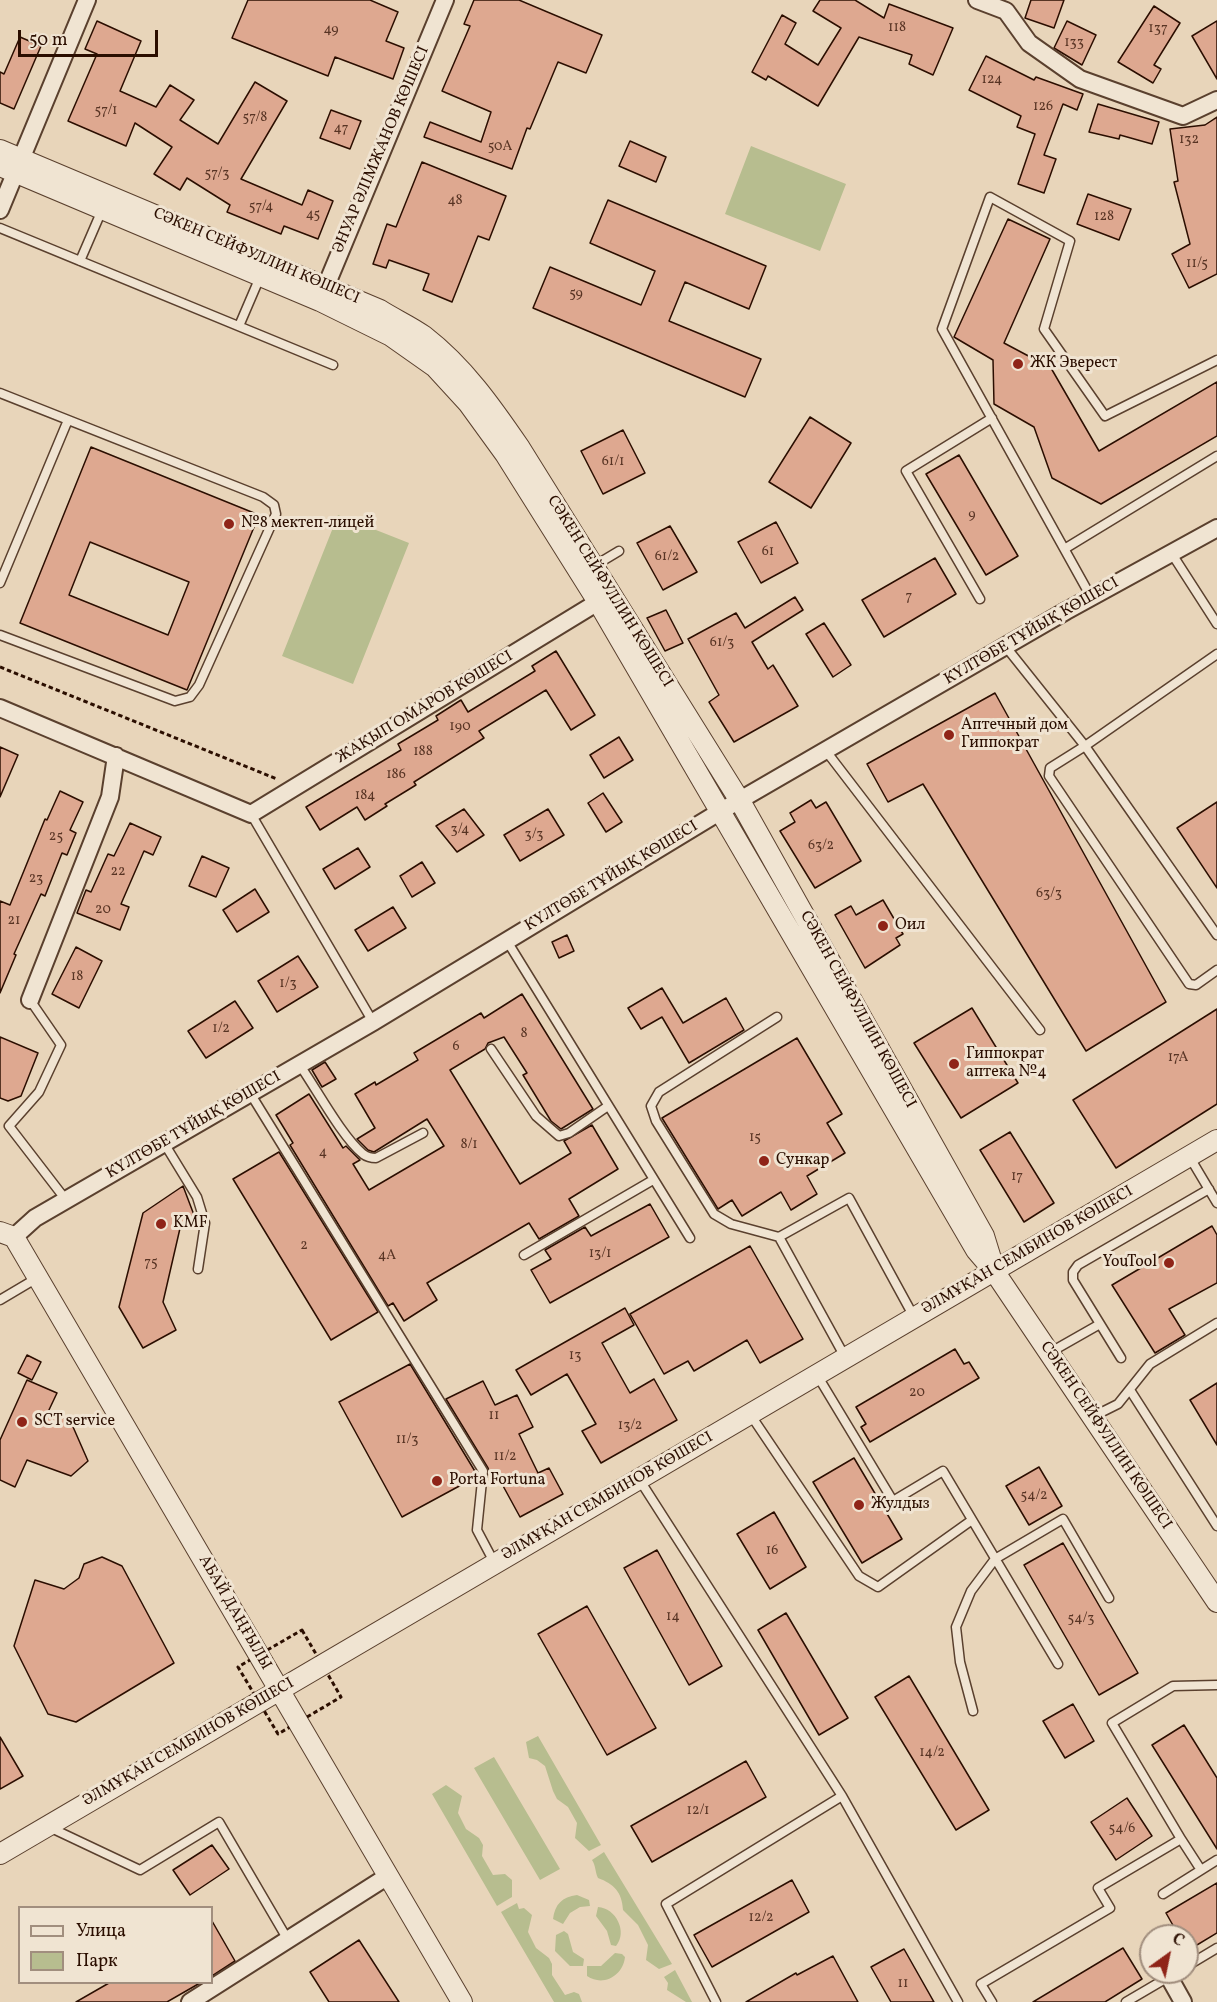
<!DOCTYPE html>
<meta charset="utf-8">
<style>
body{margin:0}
#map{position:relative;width:1217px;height:2002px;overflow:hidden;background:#e8d5ba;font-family:Vollkorn,serif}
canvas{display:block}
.legend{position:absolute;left:18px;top:1906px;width:195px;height:78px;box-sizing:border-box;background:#f0e4d2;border:2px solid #a18e7e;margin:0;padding:8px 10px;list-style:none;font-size:18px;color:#2b0e00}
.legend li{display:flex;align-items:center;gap:12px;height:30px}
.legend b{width:30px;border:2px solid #a18e7e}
.north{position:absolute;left:1139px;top:1924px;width:60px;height:60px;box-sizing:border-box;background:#f0e4d2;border:2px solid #a18e7e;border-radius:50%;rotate:33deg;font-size:16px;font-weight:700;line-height:24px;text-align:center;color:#2b0e00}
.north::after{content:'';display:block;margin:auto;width:21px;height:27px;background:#8f2418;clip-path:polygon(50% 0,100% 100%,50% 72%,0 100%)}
.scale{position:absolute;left:18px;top:30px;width:140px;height:27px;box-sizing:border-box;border:3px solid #2b0e00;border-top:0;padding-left:8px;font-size:18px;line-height:21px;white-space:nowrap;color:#2b0e00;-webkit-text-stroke:4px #f0e4d2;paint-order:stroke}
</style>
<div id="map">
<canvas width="1217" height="2002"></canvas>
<ul class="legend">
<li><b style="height:8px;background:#f0e4d2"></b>Улица</li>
<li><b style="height:16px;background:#b7bd8f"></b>Парк</li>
</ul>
<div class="north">С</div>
<div class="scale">50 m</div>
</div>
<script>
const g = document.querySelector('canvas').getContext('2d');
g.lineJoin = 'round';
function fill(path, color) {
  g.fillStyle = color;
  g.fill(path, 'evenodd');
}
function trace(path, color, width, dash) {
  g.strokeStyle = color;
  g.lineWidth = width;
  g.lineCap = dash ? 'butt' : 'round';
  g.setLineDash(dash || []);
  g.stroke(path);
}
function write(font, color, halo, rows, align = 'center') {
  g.font = font + ' Vollkorn,serif';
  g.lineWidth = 6;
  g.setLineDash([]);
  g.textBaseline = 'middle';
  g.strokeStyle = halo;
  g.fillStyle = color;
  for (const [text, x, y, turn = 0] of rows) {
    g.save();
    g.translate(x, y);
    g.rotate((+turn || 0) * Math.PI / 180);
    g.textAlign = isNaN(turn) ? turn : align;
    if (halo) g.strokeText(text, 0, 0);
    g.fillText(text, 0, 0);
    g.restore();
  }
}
const green = new Path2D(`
 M 751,146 L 846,184 L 820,251 L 725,214 Z
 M 338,515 L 409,543 L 353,684 L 282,656 Z
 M 538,1736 L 601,1845 L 589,1851 L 575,1838 L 577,1823 L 568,1807 L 557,1799 L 553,1791 L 545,1766 L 537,1760 L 529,1758 L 526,1742 Z
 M 494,1757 L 560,1869 L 540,1880 L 474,1768 Z
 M 446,1785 L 462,1796 L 458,1813 L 466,1829 L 479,1838 L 483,1845 L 482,1856 L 493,1875 L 505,1874 L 512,1880 L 512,1897 L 497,1906 L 432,1794 Z
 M 604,1852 L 672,1964 L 659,1969 L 646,1960 L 648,1945 L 638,1925 L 623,1910 C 622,1892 614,1884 598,1878 C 595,1872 596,1866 592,1860 Z
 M 577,1895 L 589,1900 L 590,1906 L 580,1907 L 570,1913 L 563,1924 L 553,1919 C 555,1904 562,1897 577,1895 Z
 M 517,1903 L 519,1909 L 524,1908 L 532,1915 L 528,1932 L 536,1948 L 549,1958 L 552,1964 L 552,1975 L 565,1995 L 574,1992 L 579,1994 L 582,2002 L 554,2002 L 501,1912 Z
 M 598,1907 C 616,1908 628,1932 616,1946 L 611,1945 L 607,1931 L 596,1916 Z
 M 564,1931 L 568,1934 L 573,1952 L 584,1959 L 583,1966 L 570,1966 L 555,1951 L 556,1935 Z
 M 615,1953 L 622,1954 L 625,1957 C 623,1976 603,1987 587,1976 L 587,1966 L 601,1966 Z
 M 675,1970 L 692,2002 L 686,2002 L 667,1990 L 668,1983 L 664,1977 Z`);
const building = new Path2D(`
 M 248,0 L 370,0 L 398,12 L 386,41 L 404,48 L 393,79 L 335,57 L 328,76 L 232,38 Z
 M 474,0 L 519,0 L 602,35 L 586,73 L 558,62 L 530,129 L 527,128 L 512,169 L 424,137 L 430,122 L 481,142 L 491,112 L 442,91 L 470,26 L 464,24 Z
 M 820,0 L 855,0 L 884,18 L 889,4 L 953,28 L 933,75 L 909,64 L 912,55 L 859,37 L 818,106 L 768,76 L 766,80 L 752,72 L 782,15 L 796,23 L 785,44 L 818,65 L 841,28 L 813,11 Z
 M 1031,0 L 1064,0 L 1054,28 L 1025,18 Z
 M 1154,6 L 1180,23 L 1154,65 L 1161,69 L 1153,83 L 1118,62 Z
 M 97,21 L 141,41 L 120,91 L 156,107 L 170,85 L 194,100 L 180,120 L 218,144 L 255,82 L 287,101 L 241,179 L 302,205 L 308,190 L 333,201 L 318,239 L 284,226 L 281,234 L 227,212 L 230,205 L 187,178 L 180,190 L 154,174 L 172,147 L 135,123 L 126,146 L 68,121 L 97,54 L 85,49 Z
 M 1067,21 L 1096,35 L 1082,65 L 1054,48 Z
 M 1217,21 L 1217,79 L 1192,36 Z
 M 20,37 L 41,46 L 14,109 L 0,103 L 0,72 L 4,74 Z
 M 986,56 L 1034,80 L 1036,77 L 1083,94 L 1077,110 L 1063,104 L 1044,155 L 1056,159 L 1044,193 L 1018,184 L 1035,134 L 1017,127 L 1021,116 L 969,90 Z
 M 1098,104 L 1159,122 L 1152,144 L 1120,135 L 1119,139 L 1089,132 Z
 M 331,110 L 361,121 L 350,149 L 320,138 Z
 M 1217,117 L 1217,274 L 1189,288 L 1172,254 L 1190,244 L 1174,182 L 1178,181 L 1170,129 L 1205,125 Z
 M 630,141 L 666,157 L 656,182 L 619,166 Z
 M 422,162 L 506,196 L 489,240 L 478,236 L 452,302 L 423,290 L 429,274 L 389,260 L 386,268 L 373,264 L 387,224 L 396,227 Z
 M 1088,194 L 1131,209 L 1119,240 L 1077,224 Z
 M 608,200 L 766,266 L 749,309 L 685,282 L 669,321 L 761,359 L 745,397 L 533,308 L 550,267 L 641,305 L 655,271 L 590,243 Z
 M 1008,219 L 1050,239 L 1004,343 L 1051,368 L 1099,451 L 1217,382 L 1217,436 L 1101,504 L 1052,478 L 1034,427 L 994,404 L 993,360 L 954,337 Z
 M 810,417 L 851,443 L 811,508 L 769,482 Z
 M 623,430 L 645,473 L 603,494 L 581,451 Z
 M 91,447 L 259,515 L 187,690 L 20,623 ZM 90,542 L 189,582 L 168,635 L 69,595 Z
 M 959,455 L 1018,556 L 986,575 L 926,474 Z
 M 776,522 L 798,563 L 761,583 L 738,542 Z
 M 670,526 L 697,572 L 663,590 L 637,543 Z
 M 935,558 L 956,594 L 884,637 L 862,600 Z
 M 795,597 L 803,610 L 752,642 L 768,669 L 773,665 L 798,706 L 734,742 L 709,702 L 719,695 L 688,639 L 736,613 L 745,628 Z
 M 666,610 L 683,643 L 665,651 L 647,618 Z
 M 824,623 L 851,665 L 833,677 L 806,634 Z
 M 556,651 L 595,715 L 571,730 L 546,690 L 479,731 L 484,738 L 414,782 L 416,785 L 385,804 L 387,806 L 365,820 L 357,807 L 320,830 L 306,807 L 401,750 L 398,744 L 438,720 L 436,716 L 461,700 L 468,712 L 535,671 L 532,666 Z
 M 995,693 L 1166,1002 L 1086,1051 L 923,784 L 888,802 L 867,764 Z
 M 619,737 L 633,760 L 604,778 L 590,755 Z
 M 0,747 L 18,755 L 0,797 Z
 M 60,791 L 83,802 L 70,830 L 76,833 L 67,855 L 62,853 L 45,896 L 41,894 L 14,954 L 16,955 L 0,993 L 0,901 L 10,905 L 45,819 L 47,820 Z
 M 603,793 L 622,822 L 606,832 L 588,803 Z
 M 811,800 L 816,808 L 826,802 L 861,861 L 815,888 L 780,831 L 795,822 L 790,813 Z
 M 1217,802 L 1217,888 L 1177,828 Z
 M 464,809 L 484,835 L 457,852 L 436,826 Z
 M 548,809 L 564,835 L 520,861 L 504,835 Z
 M 130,823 L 161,837 L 153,855 L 144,851 L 121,904 L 129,907 L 120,930 L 77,913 L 86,890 L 91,892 L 108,854 L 114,856 Z
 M 358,848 L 370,867 L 335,889 L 323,869 Z
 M 202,856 L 229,868 L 216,897 L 189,886 Z
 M 422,862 L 435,883 L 412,897 L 400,876 Z
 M 255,889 L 269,912 L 237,932 L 223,910 Z
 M 883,900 L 903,934 L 896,938 L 900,945 L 865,968 L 835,915 L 851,906 L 856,915 Z
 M 393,907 L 406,928 L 368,951 L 355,930 Z
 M 567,935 L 574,951 L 559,958 L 552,942 Z
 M 76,947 L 102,961 L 79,1008 L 52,994 Z
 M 298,956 L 318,987 L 277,1012 L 258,981 Z
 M 662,988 L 683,1023 L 726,998 L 744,1030 L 689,1063 L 662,1017 L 641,1029 L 628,1008 Z
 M 522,994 L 593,1109 L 561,1129 L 551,1121 L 523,1075 L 527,1073 L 504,1037 L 488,1043 L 485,1049 L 450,1070 L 520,1184 L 571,1153 L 564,1141 L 592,1125 L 618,1169 L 569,1199 L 579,1216 L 539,1239 L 529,1223 L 427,1283 L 437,1300 L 404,1321 L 393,1303 L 388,1306 L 290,1145 L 293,1143 L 276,1115 L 309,1094 L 343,1148 L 346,1146 L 360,1160 L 353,1164 L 369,1190 L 444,1146 L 427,1119 L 374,1152 L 368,1150 L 357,1139 L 375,1128 L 355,1094 L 375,1082 L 376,1085 L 418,1060 L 414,1053 L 481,1013 L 484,1018 Z
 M 235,1001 L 253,1028 L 206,1058 L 188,1031 Z
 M 972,1008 L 1018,1083 L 961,1118 L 914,1043 Z
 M 1217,1009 L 1217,1104 L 1116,1168 L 1073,1100 Z
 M 0,1037 L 38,1053 L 21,1096 L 8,1101 L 0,1098 Z
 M 797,1038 L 842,1114 L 827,1123 L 845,1153 L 807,1176 L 817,1194 L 791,1210 L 781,1192 L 742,1216 L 732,1200 L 718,1209 L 662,1118 Z
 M 325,1062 L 336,1079 L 322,1087 L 312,1070 Z
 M 1010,1132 L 1054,1203 L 1024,1222 L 980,1150 Z
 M 279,1152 L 378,1312 L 331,1340 L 233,1179 Z
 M 183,1186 L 194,1215 L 181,1224 L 163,1302 L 176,1330 L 143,1348 L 119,1307 L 143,1213 Z
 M 650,1204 L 669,1237 L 550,1303 L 531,1270 L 551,1259 L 545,1250 L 585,1227 L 591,1236 Z
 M 1212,1226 L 1217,1235 L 1217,1283 L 1169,1309 L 1185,1335 L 1155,1353 L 1112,1285 Z
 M 750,1246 L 803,1339 L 760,1363 L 747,1340 L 694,1371 L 688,1361 L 664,1374 L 630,1314 Z
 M 625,1308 L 634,1325 L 602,1343 L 630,1393 L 654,1379 L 677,1420 L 601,1463 L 582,1431 L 596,1424 L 567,1374 L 531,1395 L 516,1370 Z
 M 955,1349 L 964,1364 L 969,1362 L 979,1378 L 870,1442 L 861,1427 L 866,1424 L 856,1407 Z
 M 27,1355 L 41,1362 L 32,1380 L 18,1373 Z
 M 410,1364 L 476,1473 L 476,1477 L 402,1517 L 339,1402 Z
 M 27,1380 L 57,1393 L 48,1412 L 70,1420 L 88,1461 L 71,1476 L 27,1460 L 15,1487 L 0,1480 L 0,1440 Z
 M 483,1381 L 495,1405 L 517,1395 L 533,1427 L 519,1434 L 538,1473 L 549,1468 L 563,1494 L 520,1517 L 496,1473 L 491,1476 L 488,1468 L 446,1399 Z
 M 1217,1383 L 1217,1445 L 1190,1400 Z
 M 854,1458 L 902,1539 L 862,1563 L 813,1482 Z
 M 1039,1467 L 1062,1506 L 1029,1525 L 1006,1486 Z
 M 774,1512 L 806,1567 L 770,1589 L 737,1534 Z
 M 1063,1543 L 1138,1673 L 1099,1695 L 1024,1565 Z
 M 657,1550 L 722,1666 L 689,1685 L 624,1568 Z
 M 102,1557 L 122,1566 L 174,1663 L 76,1722 L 48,1714 L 14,1646 L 35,1580 L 64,1589 L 79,1578 L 84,1564 Z
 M 587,1606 L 656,1728 L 607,1755 L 538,1634 Z
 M 786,1613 L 848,1718 L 819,1735 L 758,1630 Z
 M 909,1676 L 989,1810 L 956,1830 L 875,1697 Z
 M 1073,1704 L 1094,1741 L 1065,1758 L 1043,1721 Z
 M 1184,1725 L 1217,1778 L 1217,1849 L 1152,1745 Z
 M 0,1737 L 23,1776 L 0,1789 Z
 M 746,1761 L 766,1797 L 652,1862 L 631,1826 Z
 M 1127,1798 L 1152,1836 L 1116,1860 L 1091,1822 Z
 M 212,1845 L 229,1869 L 190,1895 L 173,1870 Z
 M 792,1880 L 809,1912 L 712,1967 L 694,1935 Z
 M 1217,1883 L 1217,1933 L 1187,1951 L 1187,1936 L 1179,1936 L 1166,1913 Z
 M 212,1921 L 235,1961 L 212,1976 Z
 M 359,1940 L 399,2002 L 329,2002 L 310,1972 Z
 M 1123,1948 L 1142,1979 L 1105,2002 L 1033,2002 Z
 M 904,1949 L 934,2002 L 891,2002 L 871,1967 Z
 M 833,1956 L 858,2002 L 746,2002 L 796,1973 L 797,1975 Z
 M 109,1983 L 200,1983 L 167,2002 L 76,2002 Z`);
const path = new Path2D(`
 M 0,667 L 277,779
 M 302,1630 L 341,1697 L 278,1734 L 238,1667 Z`);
const service = new Path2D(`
 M 0,228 L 333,365
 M 80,261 L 102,210
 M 239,326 L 260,277
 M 0,393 L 263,497 L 274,505 L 276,514 L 199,685 L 190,697 L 175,701 L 0,635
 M 1066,548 L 1217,456
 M 1172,554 L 1217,624
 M 594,566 L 619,551
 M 0,583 L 68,420
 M 1091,597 L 942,329 L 990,197 L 1070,241 L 1044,329 L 1105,416 L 1217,360
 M 980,599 L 906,471 L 992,418
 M 1006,647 L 1085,746 L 1050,768 L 1049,776 L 1189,984 L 1196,985 L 1217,970
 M 1217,654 L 1085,746 L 1217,935
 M 826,751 L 1040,1030
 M 251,814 L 373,1022
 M 507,941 L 690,1238
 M 30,1000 L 61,1045 L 39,1092 L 9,1126 L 66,1200
 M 777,1017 L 659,1092 L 651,1106 L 656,1121 L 714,1214 L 731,1224 L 779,1237
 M 491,1049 L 536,1116 L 559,1136 L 569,1133 L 608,1106
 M 299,1064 C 316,1088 342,1137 363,1154 C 367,1157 371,1158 376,1158 L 423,1133
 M 250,1093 L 483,1471 L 477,1530 L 495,1564
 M 164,1143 L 197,1197 L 205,1223 L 198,1269
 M 1189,1156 L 1217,1203
 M 524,1255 L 653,1180
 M 0,1300 L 37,1278
 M 1049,1353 L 1100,1324
 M 845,1357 L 779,1237 L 849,1198 L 914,1317
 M 1121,1358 L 1073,1280 L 1073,1272 L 1078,1265 L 1209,1189
 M 817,1375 L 893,1501 L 943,1471 L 1058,1664
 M 1130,1390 L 1217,1526
 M 750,1414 L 859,1576 L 878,1587 L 972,1520
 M 1092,1417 L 1118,1404 L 1150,1364 L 1217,1323
 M 639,1479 L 842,1796
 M 973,1711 L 960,1662 L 956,1627 L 971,1591 L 995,1559 L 1063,1519 L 1109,1598
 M 49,1827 L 140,1870 L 219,1822 L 288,1940
 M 1181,1839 L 1201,1870
 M 1163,1894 L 1217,1860
 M 1187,1966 L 1217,1948
 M 716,2002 L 666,1904 L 842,1796 L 958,2002
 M 992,2002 L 981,1984 L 1110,1908 L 1098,1888 L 1181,1839 L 1112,1723 L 1173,1686 L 1217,1685
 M 1126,2002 L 1177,1972`);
const minor = new Path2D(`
 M 977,0 L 1006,11 L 1029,43 L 1080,79 L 1183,116 L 1217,100
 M 0,210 L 87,0
 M 321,298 L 445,0
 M 0,708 L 251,814 L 598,602
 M 30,1000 L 110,797 L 116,756
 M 14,1237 L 35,1218 L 373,1022 L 721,811 L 1066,611 L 1217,528
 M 1169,1977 L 1183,2002
 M 190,2002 L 388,1876`);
const tertiary = new Path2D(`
 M 0,150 L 380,310 C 394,319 410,326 424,336 C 464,367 492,407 520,448 L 740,801 L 984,1236 L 992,1262
 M 0,166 L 320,301 L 391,336 L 435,367 L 468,403 L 505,454 L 598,602 L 976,1250 L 994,1271 L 1217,1602
 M 0,1232 L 14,1237 L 462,2002
 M 0,1854 L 1217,1140`);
const markers = [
 [1018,364,6,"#8f2418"],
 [229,524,6,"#8f2418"],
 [949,735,6,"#8f2418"],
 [883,926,6,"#8f2418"],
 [954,1064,6,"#8f2418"],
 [764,1161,6,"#8f2418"],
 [161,1224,6,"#8f2418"],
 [1169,1263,6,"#8f2418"],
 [22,1422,6,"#8f2418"],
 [437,1481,6,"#8f2418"],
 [859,1505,6,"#8f2418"]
];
const numberNames = [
 ["118",897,28],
 ["137",1158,29],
 ["49",331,30],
 ["133",1074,43],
 ["124",992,80],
 ["126",1043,107],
 ["57/1",106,111],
 ["57/8",255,118],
 ["47",341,129],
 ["132",1189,140],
 ["50А",500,147],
 ["57/3",217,174],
 ["48",455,201],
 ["57/4",261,207],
 ["45",313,215],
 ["128",1104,217],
 ["11/5",1197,264],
 ["59",576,294],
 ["61/1",613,462],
 ["9",972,515],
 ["61",768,552],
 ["61/2",667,557],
 ["7",909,597],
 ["61/3",722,643],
 ["190",460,727],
 ["188",423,752],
 ["186",396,775],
 ["184",365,796],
 ["3/4",460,830],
 ["3/3",534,835],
 ["25",56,837],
 ["63/2",821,846],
 ["22",118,872],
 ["23",36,879],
 ["63/3",1049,894],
 ["20",103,910],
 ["21",14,921],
 ["18",77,977],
 ["1/3",288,984],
 ["1/2",221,1029],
 ["8",524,1034],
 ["6",456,1047],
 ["17А",1178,1058],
 ["15",755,1138],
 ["8/1",469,1145],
 ["4",323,1153],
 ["17",1017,1177],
 ["2",304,1246],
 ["13/1",600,1254],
 ["4А",387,1256],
 ["75",151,1263],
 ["13",575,1356],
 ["20",917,1393],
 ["11",494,1416],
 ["13/2",630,1426],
 ["11/3",407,1440],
 ["11/2",505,1457],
 ["54/2",1034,1496],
 ["16",772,1551],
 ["14",673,1617],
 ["54/3",1081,1619],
 ["14/2",932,1753],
 ["12/1",698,1811],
 ["54/6",1122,1829],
 ["12/2",761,1918],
 ["11",903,1984]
];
const streetNames = [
 ["ӘНУАР ӘЛІМЖАНОВ КӨШЕСІ",382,150,-67],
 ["СӘКЕН СЕЙФУЛЛИН КӨШЕСІ",256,257,23],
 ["СӘКЕН СЕЙФУЛЛИН КӨШЕСІ",609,592,58],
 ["КҮЛТӨБЕ ТҰЙЫҚ КӨШЕСІ",1032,632,-30],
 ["ЖАҚЫП ОМАРОВ КӨШЕСІ",425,708,-31],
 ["КҮЛТӨБЕ ТҰЙЫҚ КӨШЕСІ",612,877,-31],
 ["СӘКЕН СЕЙФУЛЛИН КӨШЕСІ",857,1010,61],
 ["КҮЛТӨБЕ ТҰЙЫҚ КӨШЕСІ",194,1126,-30],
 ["ӘЛМҰҚАН СЕМБИНОВ КӨШЕСІ",1028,1251,-30],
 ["СӘКЕН СЕЙФУЛЛИН КӨШЕСІ",1105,1436,56],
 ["ӘЛМҰҚАН СЕМБИНОВ КӨШЕСІ",608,1497,-30],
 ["АБАЙ ДАҢҒЫЛЫ",234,1613,60],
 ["ӘЛМҰҚАН СЕМБИНОВ КӨШЕСІ",189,1743,-30]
];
const poiNames = [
 ["ЖК Эверест",1030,364],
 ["№8 мектеп-лицей",241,524],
 ["Аптечный дом",961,726],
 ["Гиппократ",961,744],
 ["Оил",895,926],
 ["Гиппократ",966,1055],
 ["аптека №4",966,1073],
 ["Сункар",776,1161],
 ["KMF",173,1224],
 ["YouTool",1157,1263,"right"],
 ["SCT service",34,1422],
 ["Porta Fortuna",449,1481],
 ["Жулдыз",871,1505]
];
fill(green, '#b7bd8f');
fill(building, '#dea890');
trace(building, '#2b0e00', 1.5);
trace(service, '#5a402e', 11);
trace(minor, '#5a402e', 20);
trace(tertiary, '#5a402e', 22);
trace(path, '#2b0e00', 3, [4.5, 3]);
trace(service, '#f0e4d2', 8);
trace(minor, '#f0e4d2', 16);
trace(tertiary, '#f0e4d2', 20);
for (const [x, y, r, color] of markers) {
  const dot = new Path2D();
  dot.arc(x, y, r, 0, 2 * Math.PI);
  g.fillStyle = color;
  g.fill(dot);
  trace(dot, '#f0e4d2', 2);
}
write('14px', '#583424', null, numberNames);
write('16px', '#2b0e00', '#f0e4d2', streetNames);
write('16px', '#2b0e00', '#f0e4d2', poiNames, 'left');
</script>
